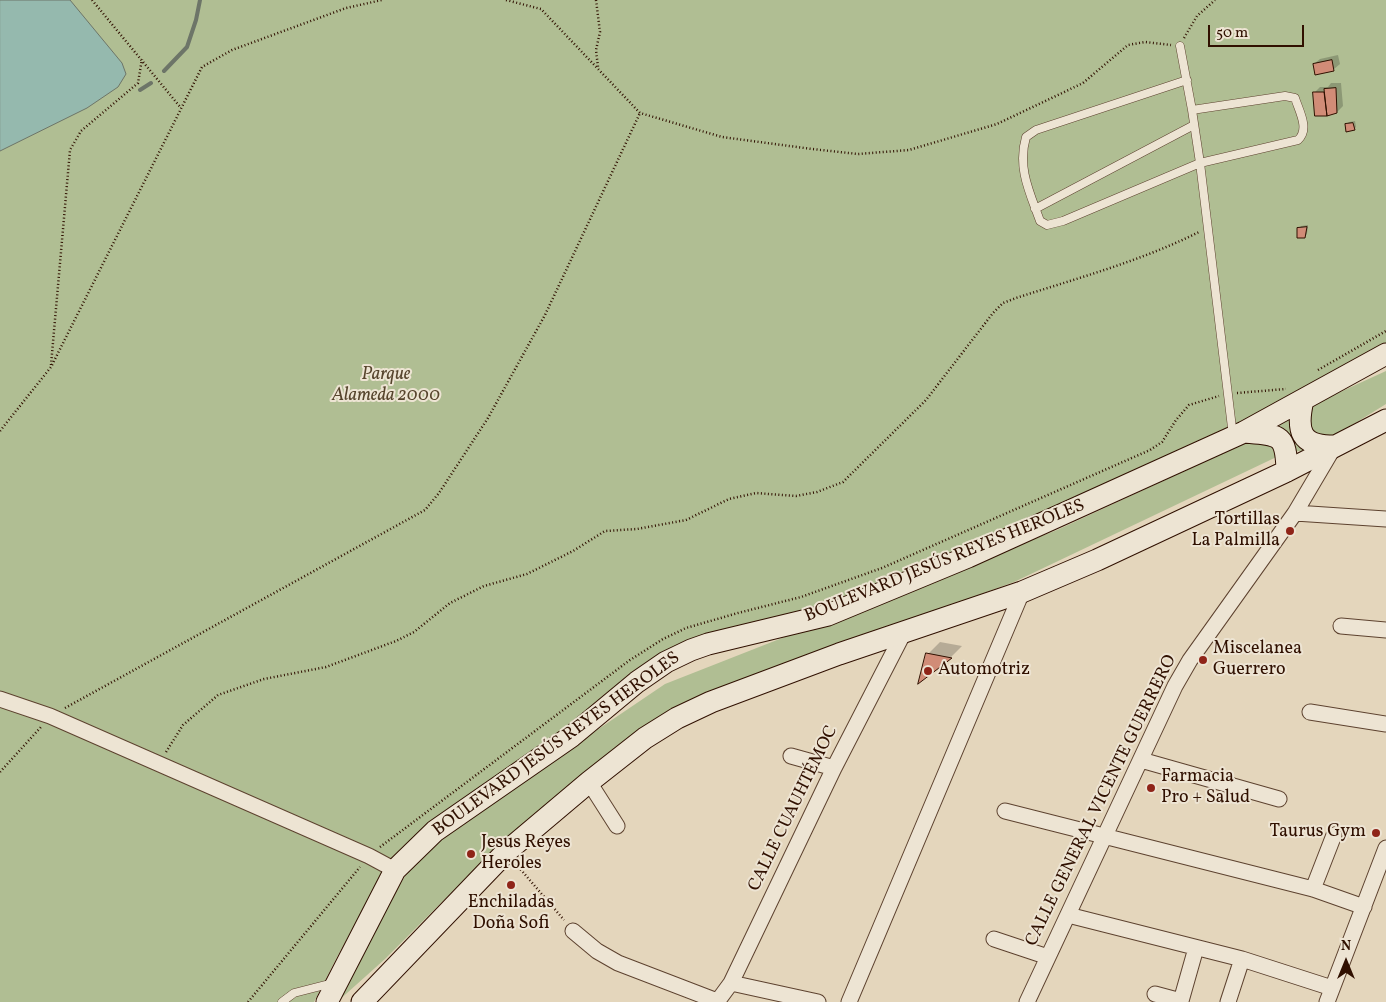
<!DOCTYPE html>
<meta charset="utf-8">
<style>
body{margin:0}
#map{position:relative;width:1386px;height:1002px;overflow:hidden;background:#e4d6bc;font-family:Vollkorn,serif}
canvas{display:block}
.north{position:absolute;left:1321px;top:937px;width:50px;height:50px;-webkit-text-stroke:4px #ede4d3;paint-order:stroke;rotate:0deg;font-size:14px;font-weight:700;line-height:20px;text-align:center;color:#301000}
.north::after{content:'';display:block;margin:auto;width:18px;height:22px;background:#301000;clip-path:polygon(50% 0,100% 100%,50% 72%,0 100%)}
.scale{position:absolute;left:1208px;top:25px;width:96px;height:22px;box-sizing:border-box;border:2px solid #301000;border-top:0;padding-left:6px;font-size:15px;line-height:18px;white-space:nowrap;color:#301000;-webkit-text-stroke:4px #ede4d3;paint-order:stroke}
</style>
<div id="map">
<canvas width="1386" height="1002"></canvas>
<div class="north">N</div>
<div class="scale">50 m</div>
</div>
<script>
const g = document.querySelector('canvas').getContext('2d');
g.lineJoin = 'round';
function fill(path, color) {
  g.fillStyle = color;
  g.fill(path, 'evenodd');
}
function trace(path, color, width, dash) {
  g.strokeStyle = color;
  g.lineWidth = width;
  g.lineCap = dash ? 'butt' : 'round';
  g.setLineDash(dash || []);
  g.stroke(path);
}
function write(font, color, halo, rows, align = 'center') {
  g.font = font + ' Vollkorn,serif';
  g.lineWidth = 4;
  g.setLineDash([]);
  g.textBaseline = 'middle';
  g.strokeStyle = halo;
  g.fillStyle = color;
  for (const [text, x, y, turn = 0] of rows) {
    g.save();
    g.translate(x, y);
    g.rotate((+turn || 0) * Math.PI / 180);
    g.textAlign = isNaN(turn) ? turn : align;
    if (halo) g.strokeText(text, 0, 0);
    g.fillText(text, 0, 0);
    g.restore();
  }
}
const green = new Path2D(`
 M 0,0 L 1386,0 L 1386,346 L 1270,408 L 1057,506 L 839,602 L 675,649 L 379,880 L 337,957 L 314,1002 L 0,1002 Z
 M 1386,371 L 1386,404 L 1312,450 L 1287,452 L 1014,582 L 670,709 L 453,891 L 385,959 L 337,1002 L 372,929 L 412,865 L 467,818 L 665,684 L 1057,530 L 1191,468 L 1290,415 Z`);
const water = new Path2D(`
 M 0,0 L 70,0 L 122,63 L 126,74 L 118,87 L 87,108 L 0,151 Z`);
const shadow = new Path2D(`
 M 1338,55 L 1340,64 L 1334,69 L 1316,74 L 1314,64 L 1320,59 Z
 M 1331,83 L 1341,83 L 1343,106 L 1337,112 L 1327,115 L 1314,93 L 1320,87 L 1328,87 Z
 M 1355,121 L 1356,127 L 1354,129 L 1347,124 L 1349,122 Z
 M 1308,225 L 1307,234 L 1304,237 L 1299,229 L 1301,226 Z
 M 940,642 L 962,646 L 951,657 L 920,680 L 928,654 Z`);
const stream = new Path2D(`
 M 164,71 L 187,47 L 196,20 L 200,0
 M 140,90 L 151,83`);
const building = new Path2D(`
 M 1332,60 L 1334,71 L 1315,75 L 1313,64 Z
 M 1336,88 L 1337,113 L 1327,116 L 1324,89 Z
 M 1313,92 L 1324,92 L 1327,116 L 1315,116 Z
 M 1353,123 L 1355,130 L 1346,132 L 1345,124 Z
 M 1307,227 L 1305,238 L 1297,238 L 1297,228 Z
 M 926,653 L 952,658 L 918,684 Z`);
const path = new Path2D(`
 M 92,0 L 181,108
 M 506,0 L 541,9 L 640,113 L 722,137 L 812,149 L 858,154 L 909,150 L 997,124 L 1083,83 L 1128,45 L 1145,42 L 1171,45
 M 596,0 L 600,32 L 596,50 L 598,67
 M 1184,38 L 1197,16 L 1215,0
 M 51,365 L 70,150 L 81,131 L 138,83 L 142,59
 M 1318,370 L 1386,331
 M 1237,393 L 1286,389
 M 0,431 L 51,367 L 202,67 L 232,50 L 346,8 L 382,0
 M 65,708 L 425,510 L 439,493 L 488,418 L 545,315 L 640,113
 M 166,752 L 183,725 L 218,695 L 264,679 L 326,667 L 396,641 L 414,632 L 450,603 L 484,586 L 527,574 L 573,551 L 605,531 L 637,529 L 686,520 L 729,499 L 756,493 L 796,496 L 817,492 L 843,482 L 926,400 L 993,313 L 1003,303 L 1016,298 C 1078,278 1141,261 1199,232
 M 0,772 L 41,727
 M 380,847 L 630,660 L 663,639 L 686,628 L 738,613 L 801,597 L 882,568 L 1150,450 L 1162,442 L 1176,420 L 1189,405 L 1219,396
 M 516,864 L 564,920
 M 248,1002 L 360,867`);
const lane = new Path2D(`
 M 1180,46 L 1192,110 L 1200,163 L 1233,436
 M 1187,80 L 1036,130 L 1026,137 C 1017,168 1030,193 1040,221 L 1047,225 L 1063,221 L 1200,163 L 1298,140 C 1310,129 1299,111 1295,98 L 1285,96 L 1192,110
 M 1035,209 L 1194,125
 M 282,1002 L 294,993 L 333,983`);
const street = new Path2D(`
 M 1295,513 L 1386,519
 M 1341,626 L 1386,630
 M 0,699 L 50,716 L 369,856 L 395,870
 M 1310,712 L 1386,724
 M 791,756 L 834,768
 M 1141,760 L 1279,799
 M 589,782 L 617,826
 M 1005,811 L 1313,889 L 1364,907
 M 1313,889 L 1334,835
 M 1068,915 L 1242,959 L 1332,988
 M 573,931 L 597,951 L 618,963 L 717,1001
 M 994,939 L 1048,957
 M 731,983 L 818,1002
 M 1155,994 L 1181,1001 L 1196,948
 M 717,1002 L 731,983 L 834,768 L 904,632
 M 849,1002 L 1022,592
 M 1027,1002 L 1175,686 L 1190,660 L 1295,513 L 1334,447
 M 1228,1002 L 1242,959
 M 1327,1002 L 1386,848`);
const secondary = new Path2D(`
 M 1303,400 C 1296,431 1300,446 1334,446
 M 1244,432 C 1279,435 1286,433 1287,471
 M 327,1002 L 395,870 L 435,831 L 572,736 L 637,682 L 666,662 L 691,650 L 708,644 L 828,615 L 968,557 L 1244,432 L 1386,354
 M 362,1002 L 506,852 L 589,782 L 645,738 L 677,718 L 711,702 L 839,654 L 1022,592 L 1097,560 L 1287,471 L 1386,420`);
const markers = [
 [1290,531,5,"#8f2418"],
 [1203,660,5,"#8f2418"],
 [928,671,5,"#8f2418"],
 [1151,788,5,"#8f2418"],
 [1376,833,5,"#8f2418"],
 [471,854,5,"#8f2418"],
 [511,885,5,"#8f2418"]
];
const parkNames = [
 ["Parque",386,376],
 ["Alameda 2000",386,397]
];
const poiNames = [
 ["Tortillas",1280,521,"right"],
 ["La Palmilla",1280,542,"right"],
 ["Miscelanea",1213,650],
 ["Guerrero",1213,671],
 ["Automotriz",938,671],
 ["Farmacia",1161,778],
 ["Pro + Salud",1161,799],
 ["Taurus Gym",1366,833,"right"],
 ["Jesus Reyes",481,844],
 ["Heroles",481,865],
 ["Enchiladas",511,904,"center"],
 ["Doña Sofi",511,925,"center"]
];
const streetNames = [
 ["BOULEVARD JESÚS REYES HEROLES",945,562,-22],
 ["BOULEVARD JESÚS REYES HEROLES",557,745,-36],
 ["CALLE GENERAL VICENTE GUERRERO",1102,801,-64],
 ["CALLE CUAUHTÉMOC",794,809,-64]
];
fill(green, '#b0be93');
fill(water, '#95b9ae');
trace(water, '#6d7568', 1);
fill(shadow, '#0003');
trace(stream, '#6d7568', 4);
fill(building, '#d18c77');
trace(building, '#301000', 1);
trace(lane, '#5d422f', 9);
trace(street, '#5d422f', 17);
trace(secondary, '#301000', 23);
trace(path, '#301000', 2.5, [1, 2.5]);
trace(lane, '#ede4d3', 8);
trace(street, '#ede4d3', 15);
trace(secondary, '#ede4d3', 21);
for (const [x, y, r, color] of markers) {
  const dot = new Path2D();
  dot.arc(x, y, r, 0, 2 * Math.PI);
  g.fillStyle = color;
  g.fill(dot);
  trace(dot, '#ede4d3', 2);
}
write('italic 18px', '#56442c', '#ede4d3', parkNames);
write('18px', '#301000', '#ede4d3', poiNames, 'left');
write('18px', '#301000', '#ede4d3', streetNames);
</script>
